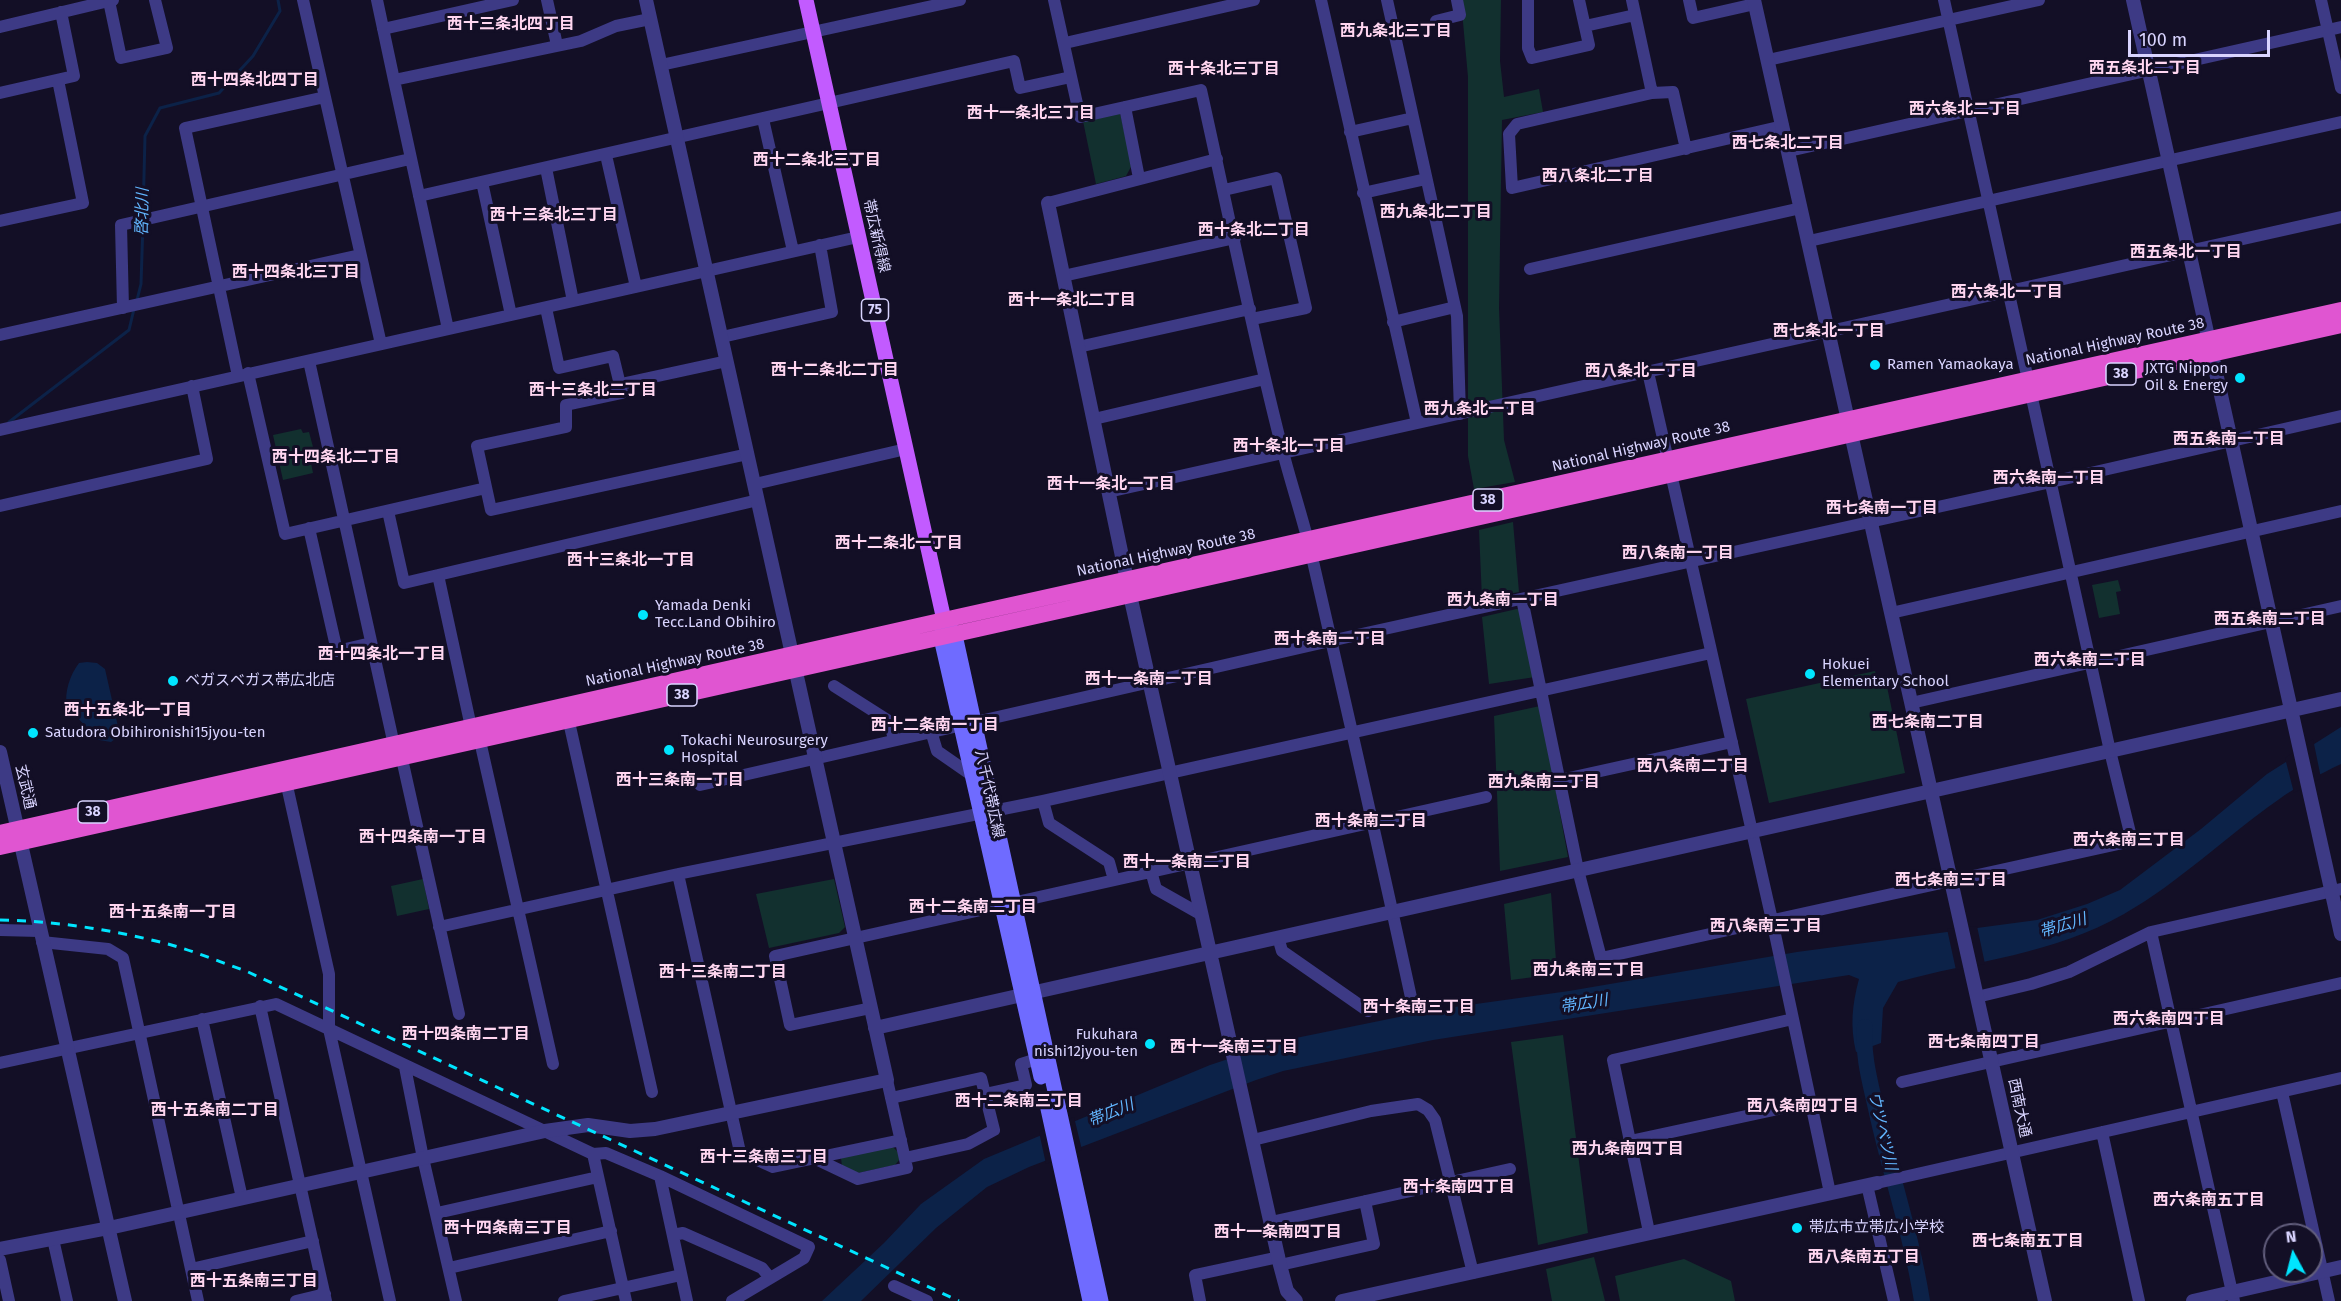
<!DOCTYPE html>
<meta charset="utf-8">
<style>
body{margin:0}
#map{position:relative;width:2341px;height:1301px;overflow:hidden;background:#130f26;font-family:"Fira Sans",sans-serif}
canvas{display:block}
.north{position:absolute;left:2263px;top:1223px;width:60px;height:60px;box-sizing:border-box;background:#130f26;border:2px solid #625e7d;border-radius:50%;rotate:353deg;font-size:16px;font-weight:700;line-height:24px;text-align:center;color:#d9d4ff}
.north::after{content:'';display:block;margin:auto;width:21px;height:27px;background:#00e5ff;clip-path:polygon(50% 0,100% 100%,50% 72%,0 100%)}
.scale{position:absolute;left:2128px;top:30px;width:142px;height:27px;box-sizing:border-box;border:3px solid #d9d4ff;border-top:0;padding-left:8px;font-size:18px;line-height:21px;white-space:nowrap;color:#d9d4ff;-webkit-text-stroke:4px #130f26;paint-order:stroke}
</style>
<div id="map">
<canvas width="2341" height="1301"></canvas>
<div class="north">N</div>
<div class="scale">100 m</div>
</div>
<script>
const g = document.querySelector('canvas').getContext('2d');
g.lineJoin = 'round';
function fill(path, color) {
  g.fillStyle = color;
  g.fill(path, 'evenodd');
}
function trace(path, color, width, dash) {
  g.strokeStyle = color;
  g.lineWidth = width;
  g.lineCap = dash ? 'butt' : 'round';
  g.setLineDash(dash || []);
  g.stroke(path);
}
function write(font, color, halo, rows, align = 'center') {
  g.font = font + ' "Fira Sans","Noto Sans JP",sans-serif';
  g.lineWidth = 6;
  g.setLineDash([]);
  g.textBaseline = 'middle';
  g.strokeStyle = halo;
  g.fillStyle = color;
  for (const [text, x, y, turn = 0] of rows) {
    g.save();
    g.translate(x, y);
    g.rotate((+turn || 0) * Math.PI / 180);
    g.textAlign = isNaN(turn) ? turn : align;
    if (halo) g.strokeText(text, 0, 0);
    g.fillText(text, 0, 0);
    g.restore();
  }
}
const green = new Path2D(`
 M 1461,0 L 1501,0 L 1500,61 L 1504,97 L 1539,89 L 1543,112 L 1502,120 L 1499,308 L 1504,440 L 1515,482 L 1474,489 L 1468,456 L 1468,77 Z
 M 1120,113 L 1132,165 L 1126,176 L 1096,184 L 1083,121 Z
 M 301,429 L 303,433 L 309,432 L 313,447 L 308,448 L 313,473 L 283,480 L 273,435 Z
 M 1513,522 L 1519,592 L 1482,599 L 1479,530 Z
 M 2118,580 L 2121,591 L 2116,592 L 2120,614 L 2099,618 L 2092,585 Z
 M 1521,608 L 1535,677 L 1489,684 L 1482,617 Z
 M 1875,671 L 1877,679 L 1885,677 L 1905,773 L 1769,803 L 1746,699 Z
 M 1540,706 L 1568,857 L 1500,871 L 1494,716 Z
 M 423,879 L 429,909 L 397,916 L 391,886 Z
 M 834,879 L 845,927 L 839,933 L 769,948 L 756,894 Z
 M 1551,893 L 1557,974 L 1511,980 L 1504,904 Z
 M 1563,1035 L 1588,1233 L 1538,1245 L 1511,1042 Z
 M 892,1146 L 897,1151 L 900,1159 L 895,1165 L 858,1173 L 842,1166 L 841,1158 Z
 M 1594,1257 L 1605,1301 L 1552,1301 L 1546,1269 Z
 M 1684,1259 L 1731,1281 L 1735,1301 L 1620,1301 L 1615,1276 Z`);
const water = new Path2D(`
 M 87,662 L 97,663 L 105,669 L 119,731 L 119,736 L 111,742 L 99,740 L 67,707 C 64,692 70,675 79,663 Z
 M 2341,727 L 2341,764 C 2320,774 2297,786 2278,800 C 2225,837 2180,882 2124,914 C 2055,954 1973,961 1898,982 L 1883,1008 L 1881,1043 L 1856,1052 C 1850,1026 1852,1005 1859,979 L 1849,975 L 1433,1040 L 1283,1071 L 1256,1080 L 1029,1167 L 987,1187 L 936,1228 L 861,1301 L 822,1301 L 884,1243 L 921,1204 L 984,1159 L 1210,1065 L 1286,1040 L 1433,1010 L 1569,991 L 1797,952 L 2037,920 L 2087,904 L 2120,890 L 2201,829 L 2267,774 Z`);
const pier = new Path2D(`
 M 2313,739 L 2321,778 L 2294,793 L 2285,758 Z
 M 1977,926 L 1985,964 L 1956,970 L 1947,929 Z
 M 1074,1117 L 1082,1150 L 1046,1164 L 1039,1132 Z`);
const stream = new Path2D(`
 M 143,216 L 145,136 L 160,108 L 219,93 L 253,56 L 280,11 L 278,0
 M 137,300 L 141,284 L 143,223
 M 9,422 L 129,330 L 134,309`);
const river = new Path2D(`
 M 1865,1027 C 1862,1056 1871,1085 1877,1113 C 1891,1176 1912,1237 1922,1301`);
const minor = new Path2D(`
 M 303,0 L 381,344
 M 377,0 L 394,80
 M 547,0 L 557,45
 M 1054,0 L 1080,117 L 1201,90 C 1228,211 1252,332 1283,452 C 1292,487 1304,522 1312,557 C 1346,705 1380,853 1412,1002
 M 1321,0 L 1417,423
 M 1387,0 L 1457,316 L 1460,414
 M 1528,0 L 1528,48 L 1532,58 L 1589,45 L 1579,0
 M 1632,0 L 1652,93
 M 1689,0 L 1693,18 L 1755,4
 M 2321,0 L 2341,88
 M 109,1 L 121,58 L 167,48 L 155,0
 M 1436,21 L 1460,15 L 1457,0
 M 1585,26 L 1635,15
 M 0,27 L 113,0
 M 383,29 L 513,0
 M 1065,43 L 1254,0
 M 1768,60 L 2039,0
 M 661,65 L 960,0
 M 0,93 L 74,76 L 61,12
 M 1125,107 L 1139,178
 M 763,119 L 793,251
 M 1350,132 L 1413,118
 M 1686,149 L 1673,92 L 1652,93 L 1517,124 L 1509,134 L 1512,188 L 1783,126
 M 1789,151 L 2341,27
 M 606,155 L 636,287
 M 546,168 L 573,301
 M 482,182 L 511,315
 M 1224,190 L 1276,178 L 1306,308 L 1252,319
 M 1363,193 L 1426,179
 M 419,196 L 1014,61 L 1020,88 L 1071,77
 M 1048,203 L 1217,159
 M 0,221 L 83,203 L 58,80
 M 1809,241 L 2341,122
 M 1530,269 L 1801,208
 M 1063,276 L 1235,238
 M 123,308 L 121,225 L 410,159
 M 546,308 L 559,368 L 613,356 L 622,393 L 566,405 L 566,427 L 477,446 L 491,510 L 748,454
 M 1393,322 L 1455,307
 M 448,329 L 394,80 L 581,41 L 616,26 L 650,19
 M 0,335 L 360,255
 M 722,337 L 832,312 L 820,245
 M 1078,347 L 1250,309
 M 309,361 L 394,745 L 402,759 L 459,1014
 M 1648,372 L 1772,920 L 1830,1193
 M 248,373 L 285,534 L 486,488
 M 238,376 L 185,128 L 325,97
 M 621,384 L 727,361
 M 1094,419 L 1265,379
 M 0,430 L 858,237
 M 755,484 L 906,449
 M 1108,492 L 2341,217
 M 0,506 L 207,459 L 192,386
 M 388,511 L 404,583 L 758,500
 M 309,528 L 337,651 L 371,643
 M 438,575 L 471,727 L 480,741 L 553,1064
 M 1522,599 L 1578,870 L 1601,958 L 2132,841 L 2110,751 L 1944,0
 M 1891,613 L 2341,511
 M 834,686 L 889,721 L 894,739
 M 1911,703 L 2341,606
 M 567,713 L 652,1092
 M 931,731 L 937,751 L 973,776
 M 285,777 L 329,974 L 329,1029 L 390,1301
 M 1560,780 L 1732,742
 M 700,785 L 1330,641 L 2051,482 L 2341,416
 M 1043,801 L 1049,823 L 1109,862 L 1114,880
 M 1151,871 L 1156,889 L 1202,915
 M 678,874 L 740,1152 L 773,1167 L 901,1140
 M 439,927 L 678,874 L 1043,801 L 1711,653
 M 0,930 L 39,931
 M 2151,932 L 2234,1301
 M 1278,937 L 1282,951 L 1368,1011
 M 42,942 L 108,949 L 123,958 L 198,1301
 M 1977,997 L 2031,984 L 2069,972 L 2151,932 L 2341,889
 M 260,1006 L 326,1301
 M 871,1008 L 790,1025 L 775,956 L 1486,797
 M 202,1019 L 242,1198
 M 0,1063 L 276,1004 L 593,1154 L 626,1301
 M 405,1067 L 423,1158 L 456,1301
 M 1902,1082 L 2341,983
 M 2282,1092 L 2329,1301
 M 891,1098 L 981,1078 L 985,1094 L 1026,1085 L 1021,1064 L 1037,1059
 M 2102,1132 L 2139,1301
 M 1253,1140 L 1371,1111 L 1418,1104 L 1428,1110 L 1435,1120 L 1473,1273
 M 1630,1141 L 1811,1102
 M 593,1154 L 606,1153 L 660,1176 L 809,1247 L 804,1258 L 732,1301
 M 905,1158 L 968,1144 L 994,1130 L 985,1094
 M 816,1159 L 858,1179 L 907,1168 L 887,1080
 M 660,1176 L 687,1301
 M 1877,1183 L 2341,1078
 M 1867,1185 L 1894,1301
 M 437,1213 L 598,1177
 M 1271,1222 L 1510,1169
 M 1649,1232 L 1613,1060 L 1793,1019
 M 673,1235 L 683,1233 L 762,1268 L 770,1278
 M 53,1239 L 67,1301
 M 0,1260 L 9,1301
 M 1280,1265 L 1374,1244 L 1365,1201
 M 449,1268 L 611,1231
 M 191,1269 L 313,1241
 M 894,1286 L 927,1301
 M 296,1301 L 325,1294
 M 564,1301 L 681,1275
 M 1200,1301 L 1195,1275 L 1279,1257`);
const tertiary = new Path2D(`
 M 1754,0 L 2045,1301
 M 2133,0 L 2341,934
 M 1048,203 L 1132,604 L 1280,1265 L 1287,1291 L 1296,1301
 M 0,752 L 125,1301
 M 875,1028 L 2341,699
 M 0,1249 L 109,1228 L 545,1131 L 588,1125 L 630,1131 L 655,1129 L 887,1080 L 646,0
 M 1342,1301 L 1877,1183
 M 2193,1301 L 2341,1267`);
const secondary = new Path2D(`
 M 948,625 L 955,635 L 1101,1301
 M 943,626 L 941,638 L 1041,1077
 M 1048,1109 L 1090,1301`);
const primary = new Path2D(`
 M 806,0 L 944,620`);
const trunk = new Path2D(`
 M 0,833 L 962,616 L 2341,310
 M 0,847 L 2341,325`);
const rail = new Path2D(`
 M 0,920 C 57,921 113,930 168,944 C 194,951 220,962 246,971 L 959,1301`);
const markers = [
 [1875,365,6,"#00e5ff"],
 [2240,378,6,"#00e5ff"],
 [643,615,6,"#00e5ff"],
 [1810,674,6,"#00e5ff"],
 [173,681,6,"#00e5ff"],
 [33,733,6,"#00e5ff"],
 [669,750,6,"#00e5ff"],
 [1150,1044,6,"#00e5ff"],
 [1797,1228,6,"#00e5ff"]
];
const shields = [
 [875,310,27],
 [2121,374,30],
 [1488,500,30],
 [682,695,30],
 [93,812,30]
];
const shieldNames = [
 ["75",875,310],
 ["38",2121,374],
 ["38",1488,500],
 ["38",682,695],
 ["38",93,812]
];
const streetNames = [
 ["帯広新得線",876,236,77],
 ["National Highway Route 38",2115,342,-12],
 ["National Highway Route 38",1641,447,-13],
 ["National Highway Route 38",1166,553,-12],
 ["National Highway Route 38",675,663,-12],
 ["玄武通",25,787,77],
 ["八千代帯広線",989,794,78],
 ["西南大通",2019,1108,78]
];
const poiNames = [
 ["Ramen Yamaokaya",1887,365],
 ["JXTG Nippon",2228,369,"right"],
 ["Oil & Energy",2228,386,"right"],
 ["Yamada Denki",655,606],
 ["Tecc.Land Obihiro",655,623],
 ["Hokuei",1822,665],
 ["Elementary School",1822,682],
 ["ベガスベガス帯広北店",185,681],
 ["Satudora Obihironishi15jyou-ten",45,733],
 ["Tokachi Neurosurgery",681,741],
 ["Hospital",681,758],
 ["Fukuhara",1138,1035,"right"],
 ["nishi12jyou-ten",1138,1052,"right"],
 ["帯広市立帯広小学校",1809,1228]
];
const neighbourhoodNames = [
 ["西十三条北四丁目",511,25],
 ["西九条北三丁目",1396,32],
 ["西五条北二丁目",2145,69],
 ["西十条北三丁目",1224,70],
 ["西十四条北四丁目",255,81],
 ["西六条北二丁目",1965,110],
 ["西十一条北三丁目",1031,114],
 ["西七条北二丁目",1788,144],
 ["西十二条北三丁目",817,161],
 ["西八条北二丁目",1598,177],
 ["西九条北二丁目",1436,213],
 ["西十三条北三丁目",554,216],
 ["西十条北二丁目",1254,231],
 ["西五条北一丁目",2186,253],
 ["西十四条北三丁目",296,273],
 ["西六条北一丁目",2007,293],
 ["西十一条北二丁目",1072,301],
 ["西七条北一丁目",1829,332],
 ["西十二条北二丁目",835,371],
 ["西八条北一丁目",1641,372],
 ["西十三条北二丁目",593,391],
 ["西九条北一丁目",1480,410],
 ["西五条南一丁目",2229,440],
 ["西十条北一丁目",1289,447],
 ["西十四条北二丁目",336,458],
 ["西六条南一丁目",2049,479],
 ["西十一条北一丁目",1111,485],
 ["西七条南一丁目",1882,509],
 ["西十二条北一丁目",899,544],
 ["西八条南一丁目",1678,554],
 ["西十三条北一丁目",631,561],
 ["西九条南一丁目",1503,601],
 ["西五条南二丁目",2270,620],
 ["西十条南一丁目",1330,640],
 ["西十四条北一丁目",382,655],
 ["西六条南二丁目",2090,661],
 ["西十一条南一丁目",1149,680],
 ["西十五条北一丁目",128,711],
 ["西七条南二丁目",1928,723],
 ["西十二条南一丁目",935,726],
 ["西八条南二丁目",1693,767],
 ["西十三条南一丁目",680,781],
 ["西九条南二丁目",1544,783],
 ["西十条南二丁目",1371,822],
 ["西十四条南一丁目",423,838],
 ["西六条南三丁目",2129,841],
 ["西十一条南二丁目",1187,863],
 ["西七条南三丁目",1951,881],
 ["西十二条南二丁目",973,908],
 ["西十五条南一丁目",173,913],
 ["西八条南三丁目",1766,927],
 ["西九条南三丁目",1589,971],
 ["西十三条南二丁目",723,973],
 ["西十条南三丁目",1419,1008],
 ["西六条南四丁目",2169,1020],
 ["西十四条南二丁目",466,1035],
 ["西七条南四丁目",1984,1043],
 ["西十一条南三丁目",1234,1048],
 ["西十二条南三丁目",1019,1102],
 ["西八条南四丁目",1803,1107],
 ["西十五条南二丁目",215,1111],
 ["西九条南四丁目",1628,1150],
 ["西十三条南三丁目",764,1158],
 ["西十条南四丁目",1459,1188],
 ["西六条南五丁目",2209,1201],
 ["西十四条南三丁目",508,1229],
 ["西十一条南四丁目",1278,1233],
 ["西七条南五丁目",2028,1242],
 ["西八条南五丁目",1864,1258],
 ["西十五条南三丁目",254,1282]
];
const waterNames = [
 ["啓北川",143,212,-89],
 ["帯広川",2063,926,-17],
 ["帯広川",1584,1004,-9],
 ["帯広川",1111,1113,-22],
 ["ウツベツ川",1882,1131,77]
];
fill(green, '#12302f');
fill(water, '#0c2248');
fill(pier, '#130f26');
trace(stream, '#0c2248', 3);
trace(river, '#0c2248', 16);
trace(minor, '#3d3a85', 12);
trace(tertiary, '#3d3a85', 14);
trace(secondary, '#6f6bff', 15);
trace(primary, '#c25bff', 15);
trace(trunk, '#e055d1', 16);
trace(rail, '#00e5ff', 3, [9, 8]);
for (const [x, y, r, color] of markers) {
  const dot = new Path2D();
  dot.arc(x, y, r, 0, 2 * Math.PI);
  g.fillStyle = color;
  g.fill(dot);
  trace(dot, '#130f26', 2);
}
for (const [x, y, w] of shields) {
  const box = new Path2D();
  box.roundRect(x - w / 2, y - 11, w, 22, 4.5);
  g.fillStyle = '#130f26';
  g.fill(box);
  trace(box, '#d9d4ff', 1.5);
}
write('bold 14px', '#d9d4ff', null, shieldNames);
write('15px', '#d9d4ff', '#130f26', streetNames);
write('15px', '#d9d4ff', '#130f26', poiNames, 'left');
write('bold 16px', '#ffd6f0', '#130f26', neighbourhoodNames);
write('italic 16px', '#62b6ff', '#130f26', waterNames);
</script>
